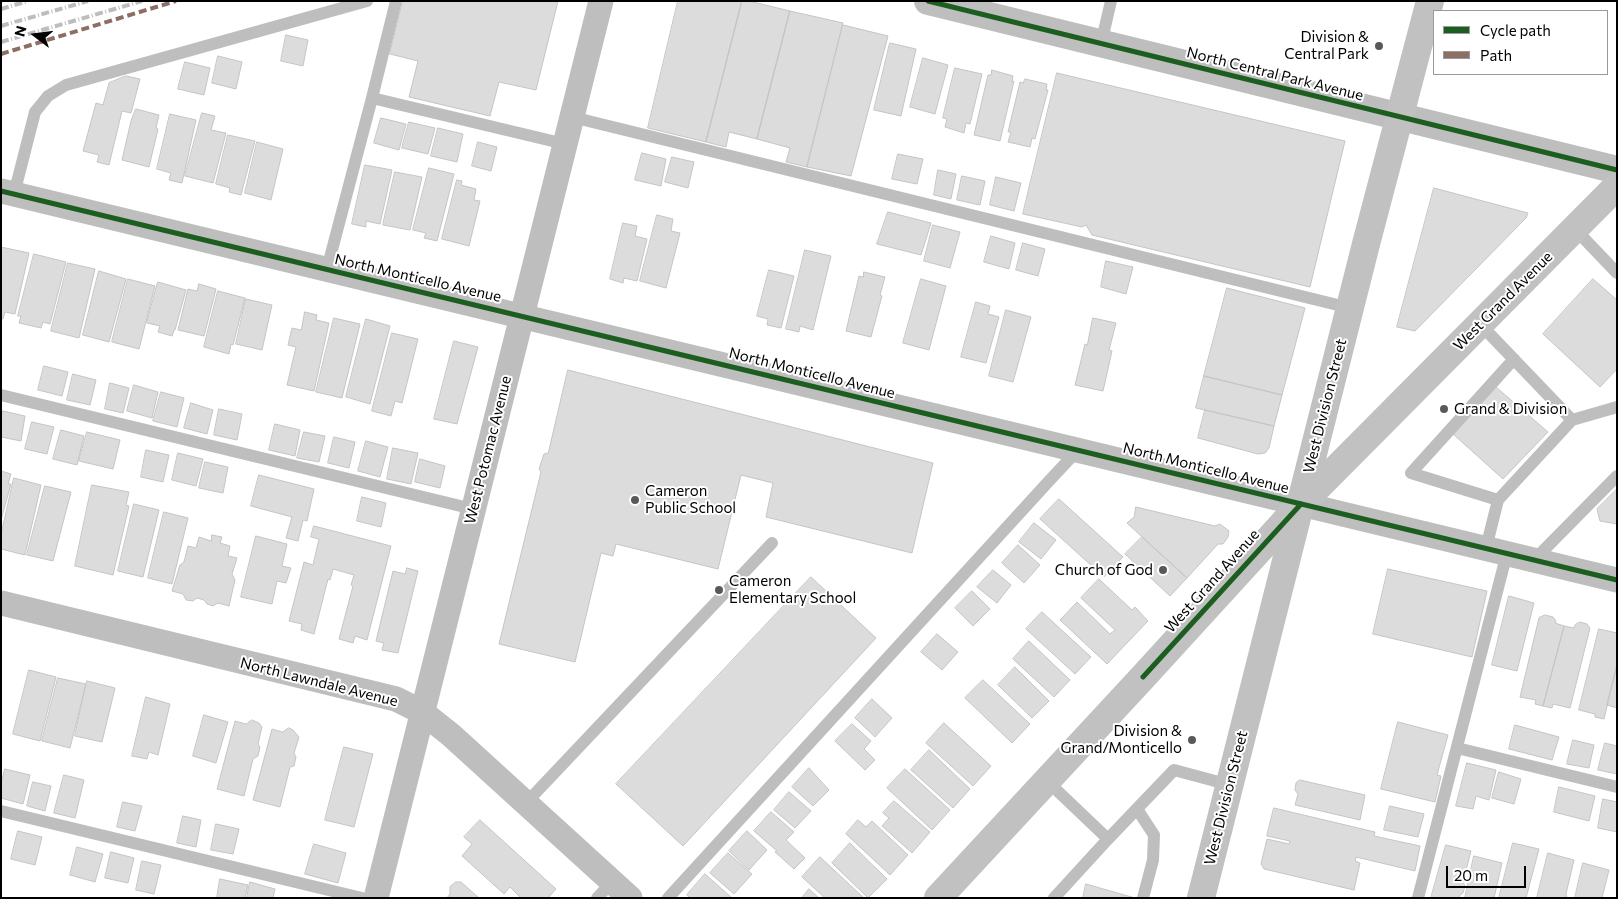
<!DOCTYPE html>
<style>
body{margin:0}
#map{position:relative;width:1618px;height:899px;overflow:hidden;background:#fff;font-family:Commissioner,sans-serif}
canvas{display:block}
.frame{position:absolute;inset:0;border:2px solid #000;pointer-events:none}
.legend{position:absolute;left:1433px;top:10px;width:175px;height:65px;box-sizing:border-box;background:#fff;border:1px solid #999;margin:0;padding:6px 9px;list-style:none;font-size:15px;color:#000}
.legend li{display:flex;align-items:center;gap:10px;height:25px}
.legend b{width:25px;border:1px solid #999}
.north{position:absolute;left:10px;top:10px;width:50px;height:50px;-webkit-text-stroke:4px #fff;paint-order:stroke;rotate:285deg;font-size:14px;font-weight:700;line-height:20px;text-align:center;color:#000}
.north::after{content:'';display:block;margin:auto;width:18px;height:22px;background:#000;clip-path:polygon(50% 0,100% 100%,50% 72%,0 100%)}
.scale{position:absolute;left:1446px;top:866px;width:80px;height:22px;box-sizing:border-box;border:2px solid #000;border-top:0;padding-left:6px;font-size:15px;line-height:18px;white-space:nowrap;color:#000;-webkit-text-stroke:4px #fff;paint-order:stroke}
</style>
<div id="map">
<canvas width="1618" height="899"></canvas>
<div class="frame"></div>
<ul class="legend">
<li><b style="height:6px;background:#1b5e20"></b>Cycle path</li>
<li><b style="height:6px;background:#8d6e63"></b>Path</li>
</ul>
<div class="north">N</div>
<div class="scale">20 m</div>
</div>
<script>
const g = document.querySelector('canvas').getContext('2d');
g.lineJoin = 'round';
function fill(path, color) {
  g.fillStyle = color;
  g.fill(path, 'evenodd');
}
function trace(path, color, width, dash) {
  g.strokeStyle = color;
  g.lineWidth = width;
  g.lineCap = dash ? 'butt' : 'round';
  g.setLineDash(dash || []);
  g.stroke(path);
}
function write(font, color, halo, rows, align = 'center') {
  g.font = font + ' Commissioner,sans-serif';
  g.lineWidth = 4;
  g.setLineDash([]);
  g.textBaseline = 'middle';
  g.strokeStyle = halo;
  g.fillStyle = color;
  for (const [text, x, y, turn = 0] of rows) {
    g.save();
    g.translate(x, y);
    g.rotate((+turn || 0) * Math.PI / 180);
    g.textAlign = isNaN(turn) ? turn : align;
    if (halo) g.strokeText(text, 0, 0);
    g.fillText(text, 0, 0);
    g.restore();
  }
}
const building = new Path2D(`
 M 403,1 L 558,1 L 536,90 L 499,82 L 490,116 L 409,97 L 418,61 L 390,54 Z
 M 678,1 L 742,1 L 706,142 L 648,128 Z
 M 742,1 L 749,1 L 790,11 L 757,139 L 729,132 L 726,147 L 706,142 Z
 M 790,11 L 843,23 L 807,167 L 786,162 L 790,148 L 757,139 Z
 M 843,25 L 888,36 L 851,176 L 807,167 Z
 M 286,35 L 308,40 L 303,66 L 281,61 Z
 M 890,43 L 916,49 L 901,116 L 874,110 Z
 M 218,56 L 242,62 L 236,89 L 212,83 Z
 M 923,58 L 948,65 L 935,114 L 910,107 Z
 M 185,62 L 210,68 L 204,95 L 178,89 Z
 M 955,68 L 982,74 L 970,124 L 966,123 L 964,133 L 945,127 L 947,119 L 943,118 Z
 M 992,70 L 1013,76 L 1012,82 L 1014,81 L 1000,141 L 974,135 L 988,75 L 991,75 Z
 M 1057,73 L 1345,141 L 1310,287 L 1092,235 L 1086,225 L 1082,227 L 1023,214 Z
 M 126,76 L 140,79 L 131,113 L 122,111 L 109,165 L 97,162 L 99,155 L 83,151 L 96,103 L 103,105 L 109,83 Z
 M 1025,79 L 1047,84 L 1046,90 L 1048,90 L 1035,139 L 1032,138 L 1030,147 L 1008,142 L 1011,132 L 1008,132 L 1020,82 L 1023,83 Z
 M 136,109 L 159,115 L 156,128 L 158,129 L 149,167 L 122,160 L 131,121 Z
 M 202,113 L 215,116 L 211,130 L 226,133 L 213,183 L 185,176 Z
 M 170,114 L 196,120 L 182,183 L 169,180 L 171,173 L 157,169 Z
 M 381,118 L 406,124 L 399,150 L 374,143 Z
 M 409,122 L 435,128 L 428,154 L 402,148 Z
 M 438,128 L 463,134 L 457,162 L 431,156 Z
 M 228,135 L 255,141 L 241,195 L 229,192 L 230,188 L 216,184 Z
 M 257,142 L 283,149 L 271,200 L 245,193 Z
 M 478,142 L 497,147 L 491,171 L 472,166 Z
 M 642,153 L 666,159 L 661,186 L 635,180 Z
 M 898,154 L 923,159 L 917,184 L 892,179 Z
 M 672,157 L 694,162 L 688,188 L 665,182 Z
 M 365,165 L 392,170 L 380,224 L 366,221 L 366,227 L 352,224 Z
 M 429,168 L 454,174 L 437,241 L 424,238 L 426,233 L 413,230 Z
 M 938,170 L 956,174 L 951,199 L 934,195 Z
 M 395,172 L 422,177 L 410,230 L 383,225 Z
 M 962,176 L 985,181 L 980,205 L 957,200 Z
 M 996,177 L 1021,183 L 1014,211 L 990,205 Z
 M 457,180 L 462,181 L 461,185 L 476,189 L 474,200 L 480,201 L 469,246 L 442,239 Z
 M 1434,188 L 1528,213 L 1526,218 L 1415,331 L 1397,327 Z
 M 888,212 L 931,223 L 921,255 L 877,244 Z
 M 657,215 L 673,219 L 671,231 L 680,233 L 666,288 L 640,281 Z
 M 623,223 L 637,226 L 635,236 L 647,239 L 637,281 L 624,278 L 623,283 L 610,279 Z
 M 933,225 L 960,232 L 950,268 L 924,261 Z
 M 991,236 L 1015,243 L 1009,269 L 984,262 Z
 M 1023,243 L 1045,249 L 1038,276 L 1016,270 Z
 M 1,247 L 29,253 L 15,314 L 5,312 L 3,319 L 1,318 Z
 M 805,250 L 831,256 L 813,330 L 800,326 L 799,332 L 786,329 Z
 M 34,254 L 66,262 L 50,324 L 43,322 L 41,328 L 19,323 L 21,316 L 18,316 Z
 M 1106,261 L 1133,267 L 1126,294 L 1101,287 Z
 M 68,263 L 95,269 L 79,338 L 51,331 Z
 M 769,270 L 794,276 L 781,328 L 767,325 L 768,319 L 757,316 Z
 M 99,271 L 126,279 L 109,342 L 83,335 Z
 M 864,272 L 885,277 L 880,295 L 882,296 L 871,337 L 846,331 L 859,276 L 863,277 Z
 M 128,279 L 155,286 L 139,349 L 112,342 Z
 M 921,279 L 946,286 L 929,350 L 903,343 Z
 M 1593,279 L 1617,300 L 1617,369 L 1600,387 L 1543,334 Z
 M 158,282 L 186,290 L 175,330 L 174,330 L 172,336 L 158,332 L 160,326 L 147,323 Z
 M 199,284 L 216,289 L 204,336 L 178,330 L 188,289 L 197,291 Z
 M 1227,288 L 1305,308 L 1282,395 L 1204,376 Z
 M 218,291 L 245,298 L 233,345 L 231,344 L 229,354 L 204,347 Z
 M 246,299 L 272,305 L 262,350 L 236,344 Z
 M 976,302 L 990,306 L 988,314 L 999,317 L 986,363 L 961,357 Z
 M 1006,310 L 1031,317 L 1013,382 L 989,376 Z
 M 305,312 L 317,315 L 316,320 L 329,323 L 314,391 L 287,385 L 296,347 L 288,345 L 292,328 L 301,330 Z
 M 334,318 L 360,324 L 342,398 L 316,392 Z
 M 1093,318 L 1116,323 L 1109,350 L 1112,351 L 1103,391 L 1075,385 L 1085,344 L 1087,345 Z
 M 366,319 L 390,326 L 370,404 L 346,397 Z
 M 392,333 L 418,339 L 402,403 L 395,401 L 391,416 L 372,411 Z
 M 454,341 L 478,347 L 457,424 L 434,419 Z
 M 44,366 L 68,372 L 62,396 L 38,390 Z
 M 568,370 L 933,463 L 912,553 L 766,517 L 773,483 L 741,475 L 718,569 L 616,544 L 613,556 L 601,553 L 575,662 L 499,644 L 541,472 L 539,469 L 544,454 L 548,453 Z
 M 73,374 L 96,380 L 90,405 L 67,400 Z
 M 1204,376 L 1282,395 L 1274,426 L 1196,408 Z
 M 110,383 L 129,388 L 123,413 L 105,409 Z
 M 134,385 L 158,392 L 152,418 L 127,411 Z
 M 1496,387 L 1548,432 L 1503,479 L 1453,434 Z
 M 161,392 L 184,398 L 177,427 L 153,421 Z
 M 191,403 L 213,410 L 207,434 L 184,428 Z
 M 219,409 L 242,414 L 237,440 L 214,435 Z
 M 1205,410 L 1274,426 L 1269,448 L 1265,453 L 1258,454 L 1198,438 Z
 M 3,411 L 25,416 L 21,441 L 1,437 L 1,418 Z
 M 32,422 L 54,427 L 47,454 L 25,449 Z
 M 275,424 L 300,430 L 295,456 L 269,450 Z
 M 61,430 L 84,436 L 77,465 L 53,459 Z
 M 87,432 L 120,440 L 113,469 L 79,461 Z
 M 304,432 L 325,436 L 319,462 L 297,458 Z
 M 334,437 L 355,442 L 349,468 L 328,463 Z
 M 366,441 L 388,447 L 380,477 L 358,471 Z
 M 393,448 L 418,453 L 411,484 L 387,479 Z
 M 146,450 L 169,455 L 163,482 L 141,477 Z
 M 178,453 L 203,459 L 196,486 L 172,480 Z
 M 420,459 L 445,466 L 440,488 L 415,482 Z
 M 205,462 L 228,467 L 223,493 L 199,488 Z
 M 1,471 L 11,474 L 8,484 L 11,484 L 1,520 Z
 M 259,475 L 314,489 L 307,521 L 303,520 L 298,541 L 286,538 L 292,517 L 251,506 Z
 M 14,478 L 41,485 L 25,555 L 1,549 L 1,535 Z
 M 92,485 L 129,492 L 126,505 L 129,506 L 113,575 L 75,566 Z
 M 45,486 L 71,492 L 53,561 L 27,555 Z
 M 1617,489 L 1617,524 L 1600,521 L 1597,509 Z
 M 362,497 L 386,503 L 381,527 L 357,521 Z
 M 1059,499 L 1123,557 L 1104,577 L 1040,519 Z
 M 134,504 L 159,510 L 143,577 L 118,571 Z
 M 1136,507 L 1215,526 L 1220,524 L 1229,531 L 1228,537 L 1223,544 L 1218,544 L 1187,578 L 1127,523 L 1134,517 Z
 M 164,512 L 188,518 L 172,584 L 148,578 Z
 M 1034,523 L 1056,540 L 1041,559 L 1019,542 Z
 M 314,526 L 391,546 L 367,640 L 355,636 L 353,643 L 339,639 L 353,586 L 351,585 L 354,575 L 333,569 L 330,580 L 328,579 L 314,634 L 301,630 L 302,624 L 289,621 L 304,562 L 313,565 L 319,539 L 311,537 Z
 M 212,535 L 222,537 L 220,543 L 230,546 L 228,556 L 237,558 L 232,574 L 235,580 L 229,606 L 218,603 L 213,606 L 207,604 L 204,600 L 197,598 L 193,601 L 186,600 L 183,594 L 172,591 L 180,565 L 184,562 L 188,546 L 196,548 L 199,537 L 211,541 Z
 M 256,536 L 287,544 L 282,566 L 291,568 L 286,583 L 277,581 L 272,604 L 241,597 Z
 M 1142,537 L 1187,578 L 1170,596 L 1125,554 Z
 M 1018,545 L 1040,565 L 1024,583 L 1002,563 Z
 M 407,568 L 418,571 L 398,653 L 382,650 L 384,643 L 376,641 L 393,571 L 405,574 Z
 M 1388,569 L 1487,591 L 1472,657 L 1373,634 Z
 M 993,570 L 1011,585 L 997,603 L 977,587 Z
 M 811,577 L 876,638 L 683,846 L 616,784 Z
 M 1099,579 L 1132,610 L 1135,607 L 1148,621 L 1107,664 L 1060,620 L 1077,602 L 1110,634 L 1115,630 L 1081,598 Z
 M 972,591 L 990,609 L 973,626 L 955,608 Z
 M 1509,596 L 1534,603 L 1517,671 L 1492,665 Z
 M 1042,612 L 1091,657 L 1075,674 L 1026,629 Z
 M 1545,615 L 1553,617 L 1556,621 L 1555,623 L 1564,626 L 1543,706 L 1535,704 L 1536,700 L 1520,697 L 1539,618 Z
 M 1580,622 L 1587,624 L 1590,628 L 1570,708 L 1553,704 L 1552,708 L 1543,706 L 1564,626 L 1574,628 L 1575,625 Z
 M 1599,629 L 1617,633 L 1617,665 L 1604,719 L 1595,717 L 1595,714 L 1579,710 Z
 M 937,634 L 958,652 L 942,670 L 921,652 Z
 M 1029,641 L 1070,680 L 1054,697 L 1013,659 Z
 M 1617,665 L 1617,708 L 1607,705 Z
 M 1015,667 L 1049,701 L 1032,718 L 998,685 Z
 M 29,670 L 56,677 L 40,741 L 13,734 Z
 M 58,678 L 86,684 L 70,748 L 42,741 Z
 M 983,680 L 1030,724 L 1012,743 L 965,698 Z
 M 87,681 L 115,688 L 102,742 L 75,736 Z
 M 146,697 L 170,704 L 158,755 L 149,752 L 147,759 L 132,756 Z
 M 872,699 L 892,718 L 875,737 L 855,718 Z
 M 204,715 L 228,722 L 216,763 L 193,756 Z
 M 252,720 L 259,723 L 262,727 L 258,744 L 260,747 L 258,756 L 253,759 L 244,796 L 217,789 L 235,721 L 246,724 Z
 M 1398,722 L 1448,735 L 1437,775 L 1441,776 L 1435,802 L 1381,789 Z
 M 944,723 L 991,766 L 973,786 L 926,743 Z
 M 852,724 L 871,741 L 864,749 L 875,760 L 865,770 L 835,741 Z
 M 1515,725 L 1559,737 L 1552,760 L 1509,749 Z
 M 289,728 L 293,730 L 299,737 L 294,753 L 296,757 L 294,766 L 290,767 L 280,807 L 253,800 L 272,729 L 282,732 Z
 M 1573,740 L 1594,745 L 1589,768 L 1567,764 Z
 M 1605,743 L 1617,746 L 1617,774 L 1598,770 Z
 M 344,747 L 373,754 L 354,827 L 325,820 Z
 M 929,750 L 970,789 L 953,808 L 911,770 Z
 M 1467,763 L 1496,770 L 1489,800 L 1476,796 L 1473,809 L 1456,806 Z
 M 809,768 L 829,790 L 813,806 L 792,787 Z
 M 5,769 L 30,775 L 23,804 L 1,798 L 1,784 Z
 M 905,769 L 950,810 L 932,830 L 887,788 Z
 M 1499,772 L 1521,779 L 1514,804 L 1492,798 Z
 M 64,775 L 84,780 L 75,818 L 54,813 Z
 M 1300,780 L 1365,795 L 1360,820 L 1295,805 L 1298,794 L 1295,790 L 1296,783 Z
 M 33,782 L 51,786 L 45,811 L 27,806 Z
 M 1559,787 L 1595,796 L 1589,821 L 1554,812 Z
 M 789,792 L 811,811 L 795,828 L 774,810 Z
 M 1603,799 L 1617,802 L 1617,832 L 1598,828 Z
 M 894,801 L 930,832 L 912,853 L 882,826 L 889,818 L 883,813 Z
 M 123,802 L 142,806 L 135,831 L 117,827 Z
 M 1390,806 L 1424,814 L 1418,837 L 1384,830 Z
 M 1274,808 L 1375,832 L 1374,836 L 1420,846 L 1415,871 L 1356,857 L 1355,861 L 1360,863 L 1354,890 L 1264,869 L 1261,864 L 1267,839 L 1289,844 L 1290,841 L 1267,836 Z
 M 771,812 L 794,832 L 786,840 L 805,858 L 794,869 L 775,852 L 777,851 L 754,831 Z
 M 183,816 L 201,820 L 196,847 L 177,843 Z
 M 480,820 L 556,889 L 548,898 L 521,898 L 510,887 L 504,894 L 462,856 L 472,844 L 464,837 Z
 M 858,820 L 866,827 L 872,821 L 908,855 L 890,875 L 846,834 Z
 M 216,824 L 239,829 L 233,854 L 211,850 Z
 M 18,831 L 42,837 L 35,865 L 11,859 Z
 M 747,831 L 767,850 L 749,870 L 729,851 Z
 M 850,843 L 887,879 L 868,898 L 832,863 Z
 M 1513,843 L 1539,849 L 1526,898 L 1499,898 Z
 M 314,844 L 346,853 L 338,883 L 305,874 Z
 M 1446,845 L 1471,851 L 1463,882 L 1465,886 L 1463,893 L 1460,895 L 1459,898 L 1431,898 Z
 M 77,847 L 103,854 L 95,882 L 70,875 Z
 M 111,852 L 134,858 L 128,883 L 105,878 Z
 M 728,853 L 752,874 L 734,894 L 710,873 Z
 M 1548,853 L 1574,860 L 1566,894 L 1567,898 L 1537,898 Z
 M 1474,856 L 1502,863 L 1494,898 L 1465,898 Z
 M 820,857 L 864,898 L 825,898 L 802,877 Z
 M 142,861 L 161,865 L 154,894 L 136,890 Z
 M 1583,863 L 1609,870 L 1602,898 L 1575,898 Z
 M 705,874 L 732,898 L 690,898 L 687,895 Z
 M 220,879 L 248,885 L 245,898 L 217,898 Z
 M 250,882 L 275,889 L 273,898 L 247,898 Z
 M 456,882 L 461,882 L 479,898 L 447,898 L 450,894 L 450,887 Z
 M 1086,884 L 1135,898 L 1083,898 Z
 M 809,889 L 819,898 L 802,898 Z`);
const service = new Path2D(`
 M 1101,44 L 1111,1
 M 372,98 L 565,144
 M 572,117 L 1350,308
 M 14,194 L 35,112 L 48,96 L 66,85 L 367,1
 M 1574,228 L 1617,273
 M 327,269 L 372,98 L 396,1
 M 1480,324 L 1572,420 L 1498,500 L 1486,548
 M 1,395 L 473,509
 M 1572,420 L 1617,407
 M 1498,500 L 1411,473 L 1514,359
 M 1534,560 L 1617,476
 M 1457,748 L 1617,787
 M 1046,780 L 1108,839 L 1054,898
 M 526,803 L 772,543
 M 1137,809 L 1154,835 L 1153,860 L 1143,898
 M 1,811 L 362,898
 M 1108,839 L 1174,770 L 1230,785
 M 597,898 L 612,882
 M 668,898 L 1049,481 L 1078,450
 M 1418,898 L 1507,553`);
const minor = new Path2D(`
 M 1,191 L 1617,580
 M 1,603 L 396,699 L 422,712 L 451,735 L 630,898
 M 376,898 L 601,1`);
const tertiary = new Path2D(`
 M 928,1 L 1617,170`);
const secondary = new Path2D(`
 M 938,898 L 1143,677 L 1301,504 L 1617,186
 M 1201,898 L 1366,244 L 1430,1`);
const rail = new Path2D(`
 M 1,9 L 28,1
 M 1,26 L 88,1
 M 1,42 L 142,1`);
const quiet = new Path2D(`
 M 1,54 L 176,1`);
const cycleway = new Path2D(`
 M 928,1 L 1617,170
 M 1,191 L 1617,580
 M 1143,677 L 1301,504`);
const markers = [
 [1379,46,5,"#595959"],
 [1444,409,5,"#595959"],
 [635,500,5,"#595959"],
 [1163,570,5,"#595959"],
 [719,590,5,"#595959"],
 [1192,740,5,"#595959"]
];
const poiNames = [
 ["Division &",1369,37],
 ["Central Park",1369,54],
 ["Grand & Division",1454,409,"left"],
 ["Cameron",645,491,"left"],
 ["Public School",645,508,"left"],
 ["Church of God",1153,570],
 ["Cameron",729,581,"left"],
 ["Elementary School",729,598,"left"],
 ["Division &",1182,731],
 ["Grand/Monticello",1182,748]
];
const streetNames = [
 ["North Central Park Avenue",1275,74,14],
 ["North Monticello Avenue",418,278,13],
 ["West Grand Avenue",1503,301,-45],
 ["North Monticello Avenue",812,373,14],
 ["West Division Street",1325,406,-76],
 ["West Potomac Avenue",488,450,-76],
 ["North Monticello Avenue",1206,468,14],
 ["West Grand Avenue",1212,581,-48],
 ["North Lawndale Avenue",319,682,14],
 ["West Division Street",1226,798,-76]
];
fill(building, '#dcdcdc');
trace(building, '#c5c5c5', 1);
trace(service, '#bebebe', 12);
trace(minor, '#bebebe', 25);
trace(tertiary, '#bebebe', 28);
trace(secondary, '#c1c1c1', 28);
trace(rail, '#bdbdbd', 4, [8, 2.5, 1, 2.5]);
trace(quiet, '#8d6e63', 4, [8, 4]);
trace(cycleway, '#1b5e20', 5);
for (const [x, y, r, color] of markers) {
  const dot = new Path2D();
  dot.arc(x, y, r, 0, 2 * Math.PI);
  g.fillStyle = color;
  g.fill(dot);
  trace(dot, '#fff', 2);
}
write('15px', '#000', '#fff', poiNames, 'right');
write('15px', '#000', '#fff', streetNames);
</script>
